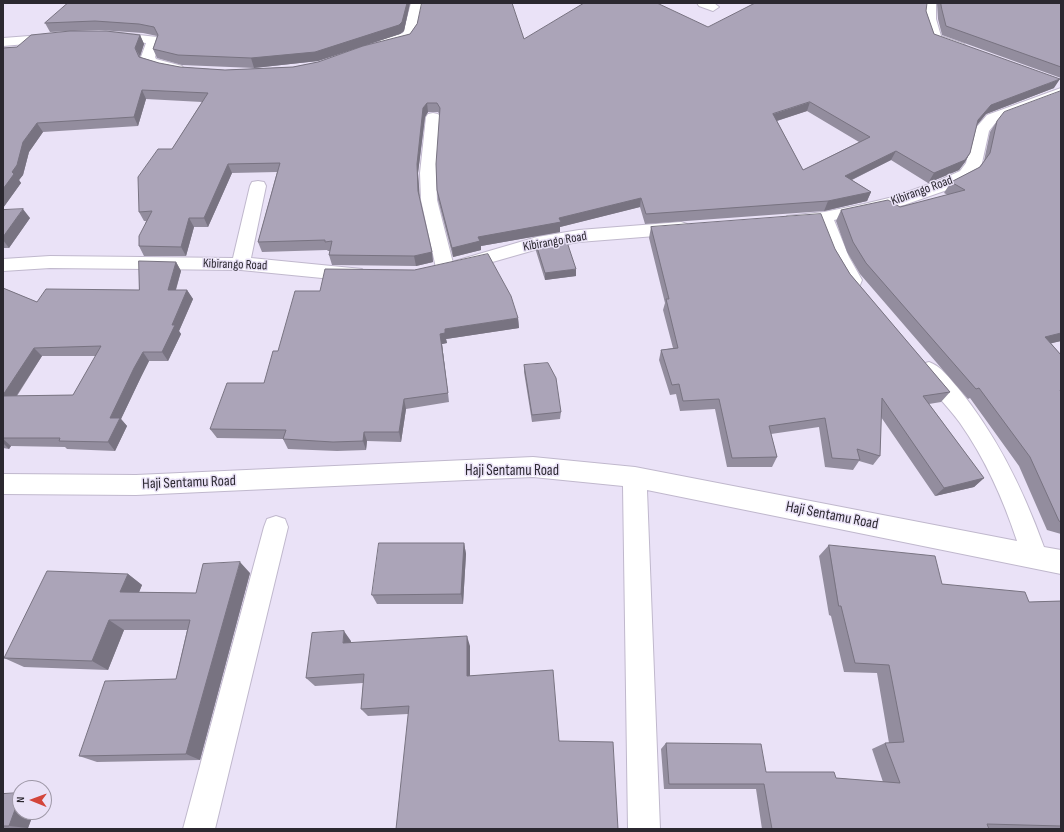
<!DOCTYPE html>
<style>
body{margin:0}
#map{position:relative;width:1064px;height:832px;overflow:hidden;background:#eae2f7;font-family:"Sofia Sans Condensed",sans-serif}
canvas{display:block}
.frame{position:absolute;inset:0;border:4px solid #2b2830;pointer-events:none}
.north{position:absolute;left:12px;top:780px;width:40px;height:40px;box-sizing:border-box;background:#eae2f7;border:1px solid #9e98a7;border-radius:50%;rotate:271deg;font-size:11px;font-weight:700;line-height:16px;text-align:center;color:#2b2830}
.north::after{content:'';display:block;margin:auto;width:14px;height:18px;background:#d3453b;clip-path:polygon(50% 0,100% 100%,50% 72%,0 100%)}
</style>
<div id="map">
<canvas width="1064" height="832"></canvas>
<div class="frame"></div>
<div class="north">N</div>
</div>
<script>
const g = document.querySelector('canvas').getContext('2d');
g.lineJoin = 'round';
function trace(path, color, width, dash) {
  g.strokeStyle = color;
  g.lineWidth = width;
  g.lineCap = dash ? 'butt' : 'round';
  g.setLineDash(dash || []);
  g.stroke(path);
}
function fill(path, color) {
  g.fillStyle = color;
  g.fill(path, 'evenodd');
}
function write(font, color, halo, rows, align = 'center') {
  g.font = font + ' "Sofia Sans Condensed",sans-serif';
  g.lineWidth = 3;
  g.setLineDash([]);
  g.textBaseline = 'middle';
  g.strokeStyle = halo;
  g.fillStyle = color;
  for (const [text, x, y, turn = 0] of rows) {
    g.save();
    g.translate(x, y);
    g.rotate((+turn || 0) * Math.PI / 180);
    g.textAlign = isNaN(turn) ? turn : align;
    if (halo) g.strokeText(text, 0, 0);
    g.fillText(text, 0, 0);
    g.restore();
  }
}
const minor = new Path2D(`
 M 411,3 L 423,3 L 414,38 L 385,47 L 380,46 L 378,43 L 380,40 L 403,33 Z
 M 697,3 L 714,3 L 719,7 L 713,11 L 699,6 Z
 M 924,3 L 936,3 L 936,19 L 941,36 L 964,44 L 966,47 L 964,50 L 954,50 L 930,41 L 924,19 Z
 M 112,32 L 157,37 L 160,43 L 155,57 L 156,59 L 182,66 L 184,69 L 182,72 L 177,73 L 145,65 L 141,57 L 146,43 L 107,39 L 106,36 Z
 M 56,34 L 62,38 L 61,41 L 3,46 L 3,38 Z
 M 1061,88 L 1061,97 L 997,121 L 989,131 L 982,163 L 972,177 L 950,189 L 904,205 L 834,220 L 849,257 L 862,280 L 860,285 L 853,286 L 846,285 L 831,257 L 817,223 L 793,225 L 787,224 L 784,220 L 787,216 L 824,212 L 864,204 L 893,197 L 938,181 L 960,171 L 966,163 L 974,130 L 987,115 Z
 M 433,113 L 438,114 L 440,117 L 436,173 L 437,200 L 453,263 L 455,261 L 537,237 L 579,230 L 681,222 L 687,224 L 690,228 L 687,232 L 681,234 L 579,242 L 538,249 L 461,271 L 454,268 L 452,272 L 445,274 L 438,272 L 436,268 L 421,200 L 420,173 L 426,117 L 428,114 Z
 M 258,181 L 264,182 L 266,186 L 251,258 L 362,269 L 364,273 L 362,277 L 355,279 L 322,278 L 241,270 L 50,268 L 3,271 L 3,259 L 50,256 L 233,258 L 250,186 L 252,182 Z
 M 929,362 C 941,366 950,379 958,388 C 997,436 1023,489 1044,547 L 1061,550 L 1061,574 L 647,490 L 660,829 L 628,829 L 623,486 L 533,477 L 136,495 L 3,494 L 3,474 L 136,475 L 533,457 L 635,467 L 1017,541 C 1003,499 986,460 960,423 C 947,405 929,389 919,370 L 922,364 Z
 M 276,516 L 285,519 L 288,527 L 215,829 L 183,829 L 264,527 L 267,519 Z`);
const wall = new Path2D(`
 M 68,3 L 410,3 L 404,31 L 400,34 L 318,61 L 254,68 L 182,65 L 157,58 L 153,49 L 157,36 L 143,33 L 99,30 L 50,32 L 45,23 Z
 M 937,3 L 1061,3 L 1061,78 L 942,35 L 938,19 Z
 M 926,11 L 934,34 L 1054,88 L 986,114 L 977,125 L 970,153 L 965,162 L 959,170 L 928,183 L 891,160 L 852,180 L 871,192 L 867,201 L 824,211 L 645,224 L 640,207 L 560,227 L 560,232 L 481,246 L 481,250 L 453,257 L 438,200 L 437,190 L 440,115 L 438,112 L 428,112 L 425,117 L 418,173 L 419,197 L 432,252 L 433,262 L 416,266 L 332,265 L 329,255 L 330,251 L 328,251 L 327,250 L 262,252 L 258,242 L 277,172 L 232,173 L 208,227 L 194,227 L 186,256 L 144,256 L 139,246 L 146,221 L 144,221 L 139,212 L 172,149 L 202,102 L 146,99 L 138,126 L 43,132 L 29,152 L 23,175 L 19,180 L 21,183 L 3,208 L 3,48 L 17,47 L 140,35 L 144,44 L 140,57 L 159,63 L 180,67 L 225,70 L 293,67 L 318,62 L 410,34 L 417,24 L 524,39 L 708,27 ZM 807,111 L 859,142 L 803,170 L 777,121 Z
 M 1061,91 L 1061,341 L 1051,343 L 1061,355 L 1061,534 L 1047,530 L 1019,466 L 970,398 L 968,399 L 860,274 L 847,252 L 836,221 L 841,210 L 900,207 L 948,195 L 944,193 L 951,182 L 980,167 L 984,161 L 990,132 L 997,121 Z
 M 3,210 L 30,218 L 9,248 L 3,248 Z
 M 651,227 L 835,249 L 850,274 L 950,392 L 941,402 L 929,404 L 984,478 L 974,487 L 935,496 L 881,417 L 880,456 L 873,465 L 859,461 L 853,470 L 825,467 L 819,427 L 771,434 L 777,457 L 772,467 L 727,467 L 715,409 L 680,411 L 676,394 L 670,395 L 659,360 L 661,350 L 673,348 L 663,310 L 665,303 L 649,238 Z
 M 536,244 L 576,276 L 545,280 L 536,251 Z
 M 176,262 L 181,271 L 176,290 L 187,290 L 193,299 L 179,331 L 181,334 L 168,361 L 149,361 L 141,377 L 121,419 L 127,426 L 115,451 L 67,449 L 65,447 L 11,446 L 9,449 L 3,448 L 3,288 L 37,302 L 139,290 ZM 42,356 L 96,356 L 73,395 L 17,396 Z
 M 518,318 L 519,328 L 446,339 L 447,343 L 442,344 L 449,402 L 406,409 L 401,442 L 367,441 L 366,450 L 337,451 L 288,449 L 283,439 L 217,438 L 210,429 L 264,383 L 278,351 Z
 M 524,365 L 561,412 L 560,419 L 532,422 L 524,372 Z
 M 464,543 L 466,554 L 463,604 L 377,604 L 372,595 Z
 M 829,545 L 942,584 L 1029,602 L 1061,601 L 1061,829 L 988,828 L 989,829 L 762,829 L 756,789 L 664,789 L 661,749 L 666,743 L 766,772 L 883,782 L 872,749 L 885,743 L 889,743 L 877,673 L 844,672 L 831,616 L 829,615 L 819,556 Z
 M 250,573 L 200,760 L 97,762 L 79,756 L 176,679 L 187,630 L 124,630 L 108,670 L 24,667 L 4,658 L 128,574 L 142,585 L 139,592 L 196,593 Z
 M 351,641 L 351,643 L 470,646 L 470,676 L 559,741 L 618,829 L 408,714 L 368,716 L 361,709 L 363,683 L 315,686 L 306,678 Z
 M 3,794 L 20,812 L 34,812 L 28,828 L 3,829 Z`);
const shadedWall = new Path2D(`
 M 407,3 L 410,3 L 404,31 L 400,34 L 318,61 L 254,68 L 251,58 Z
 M 140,35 L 144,44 L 140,56 L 135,48 Z
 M 1060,79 L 1054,88 L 986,114 L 973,130 L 978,120 L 991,105 Z
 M 142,90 L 146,99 L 138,126 L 134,117 Z
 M 810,102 L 807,111 L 770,123 L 773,114 Z
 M 427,103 L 428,112 L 425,117 L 418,173 L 420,200 L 418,191 L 417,164 L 423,108 Z
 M 37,123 L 43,132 L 29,152 L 23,175 L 19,180 L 21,183 L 3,208 L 3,189 L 23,142 Z
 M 896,151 L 891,160 L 841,185 L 845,176 Z
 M 970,153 L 965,162 L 959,170 L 928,183 L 934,173 Z
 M 228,164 L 232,173 L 208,227 L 204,218 Z
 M 871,192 L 867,201 L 824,211 L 828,201 Z
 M 641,198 L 640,207 L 560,227 L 560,232 L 481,246 L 481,250 L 453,257 L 452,248 L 478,237 L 559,218 Z
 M 23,209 L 30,218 L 9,248 L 3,240 L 3,237 Z
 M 189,218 L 194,227 L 186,256 L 181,247 Z
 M 432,252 L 433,262 L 416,266 L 414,256 Z
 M 176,262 L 181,271 L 173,299 L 168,290 Z
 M 576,269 L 576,276 L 545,280 L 545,273 Z
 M 187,290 L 193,299 L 179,331 L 181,334 L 168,361 L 162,352 L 172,325 Z
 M 518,318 L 519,328 L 446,339 L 447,343 L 442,344 L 449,402 L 440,334 L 445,329 Z
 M 1061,333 L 1061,341 L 1036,347 L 1045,337 Z
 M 34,348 L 42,356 L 11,404 L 3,397 L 3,395 Z
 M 143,352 L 149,361 L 141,377 L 121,419 L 127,426 L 115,451 L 108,442 L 110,418 L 134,368 Z
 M 404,399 L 406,409 L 401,442 L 399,432 Z
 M 364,432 L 367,441 L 366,450 L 363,441 Z
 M 3,439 L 11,446 L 9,449 L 3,443 Z
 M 984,478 L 974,487 L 935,496 L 944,488 Z
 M 464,543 L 466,554 L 463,604 L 461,594 Z
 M 240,562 L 250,573 L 200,760 L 186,754 Z
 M 128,574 L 142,585 L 135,602 L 120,592 Z
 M 109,620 L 124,630 L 108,670 L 92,661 Z
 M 344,631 L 351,641 L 350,653 L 343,643 Z
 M 467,636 L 470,646 L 470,685 L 467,676 Z
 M 20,796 L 20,812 L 34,812 L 28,828 L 9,826 Z`);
const building = new Path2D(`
 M 68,3 L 407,3 L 402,22 L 399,25 L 315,52 L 251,58 L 178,55 L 153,49 L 158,35 L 154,27 L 139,24 L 95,21 L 45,23 Z
 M 422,3 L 512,3 L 524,39 L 584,3 L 657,3 L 708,27 L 755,3 L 927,3 L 926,11 L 934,34 L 1060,79 L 991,105 L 978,120 L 970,153 L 965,160 L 934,173 L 896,151 L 845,176 L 871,192 L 828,201 L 646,214 L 641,198 L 559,218 L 561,222 L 478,237 L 480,241 L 452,248 L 437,190 L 436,164 L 440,108 L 437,103 L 427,103 L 423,108 L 417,164 L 418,191 L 432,252 L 414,256 L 329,255 L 332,241 L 325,242 L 325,240 L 258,242 L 280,163 L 228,164 L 204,218 L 189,218 L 181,247 L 139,246 L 139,236 L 152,211 L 139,212 L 138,177 L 158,149 L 172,149 L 208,93 L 142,90 L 134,117 L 37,123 L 23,142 L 17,165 L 12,172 L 14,174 L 3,189 L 3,48 L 17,47 L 31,35 L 70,31 L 106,31 L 140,35 L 135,48 L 139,57 L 159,63 L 180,67 L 225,70 L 293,67 L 318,62 L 363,46 L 410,34 L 417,24 ZM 810,102 L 870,137 L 803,170 L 773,114 Z
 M 941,3 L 1061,3 L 1061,67 L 946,26 L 942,10 Z
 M 1061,91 L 1061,333 L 1045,337 L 1061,355 L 1061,391 L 1060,390 L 1061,392 L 1061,522 L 1059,521 L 1030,457 L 979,388 L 976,389 L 866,263 L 853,242 L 841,210 L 888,200 L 900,207 L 965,190 L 951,182 L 980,167 L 990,153 L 997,121 L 1004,112 Z
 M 23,209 L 3,237 L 3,210 Z
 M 821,214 L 835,249 L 850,274 L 950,392 L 923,396 L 984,478 L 944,488 L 882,398 L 880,456 L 857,449 L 860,460 L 832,458 L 825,418 L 769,426 L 777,457 L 732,458 L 719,399 L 683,401 L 679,384 L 672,385 L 661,350 L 678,348 L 666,299 L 669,299 L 651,227 Z
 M 566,239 L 576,269 L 545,273 L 536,244 Z
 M 488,254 L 511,296 L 518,318 L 445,329 L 445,333 L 440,334 L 448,393 L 404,399 L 399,432 L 364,432 L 363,441 L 333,442 L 283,439 L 286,430 L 210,429 L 227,383 L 264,383 L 273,351 L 278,351 L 295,291 L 320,291 L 325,269 L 414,270 Z
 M 139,261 L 176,262 L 168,290 L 187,290 L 172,325 L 175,325 L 162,352 L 143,352 L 134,368 L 110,418 L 120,418 L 108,442 L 59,441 L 60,438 L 3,438 L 3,396 L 73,395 L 101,346 L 34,348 L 3,395 L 3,288 L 37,302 L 46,289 L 139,290 Z
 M 548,363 L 556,378 L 561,412 L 532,415 L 524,365 Z
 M 379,543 L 464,543 L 461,594 L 372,595 Z
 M 829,545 L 935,556 L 942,584 L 1025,592 L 1029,602 L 1061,601 L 1061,826 L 987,824 L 989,829 L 772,829 L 764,784 L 669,784 L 666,743 L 761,744 L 766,772 L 834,772 L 836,778 L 900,783 L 885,743 L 904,742 L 889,665 L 855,663 L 841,606 L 839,606 Z
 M 240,562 L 186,754 L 79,756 L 105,681 L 176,679 L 190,620 L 109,620 L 92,661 L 4,658 L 47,571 L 128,574 L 120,592 L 196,593 L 203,564 Z
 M 344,631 L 343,643 L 467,636 L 467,676 L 553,670 L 559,741 L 613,742 L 618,829 L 396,829 L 409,706 L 361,709 L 364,674 L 306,678 L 312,633 Z
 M 20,793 L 20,796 L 9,826 L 3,826 L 3,794 Z`);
const farStreetnames = [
 ["Kibirango Road",922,191,-20],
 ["Kibirango Road",555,242,-10],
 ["Kibirango Road",235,265,2]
];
const streetNames = [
 ["Haji Sentamu Road",512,471],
 ["Haji Sentamu Road",189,483,-2],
 ["Haji Sentamu Road",832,516,11]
];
trace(minor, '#c0b8cd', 2);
fill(minor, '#fff');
fill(wall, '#938d9e');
fill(shadedWall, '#787381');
fill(building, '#aba4b8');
trace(building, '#787381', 1);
write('13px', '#2b2830', '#eae2f7', farStreetnames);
write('15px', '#2b2830', '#eae2f7', streetNames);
</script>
